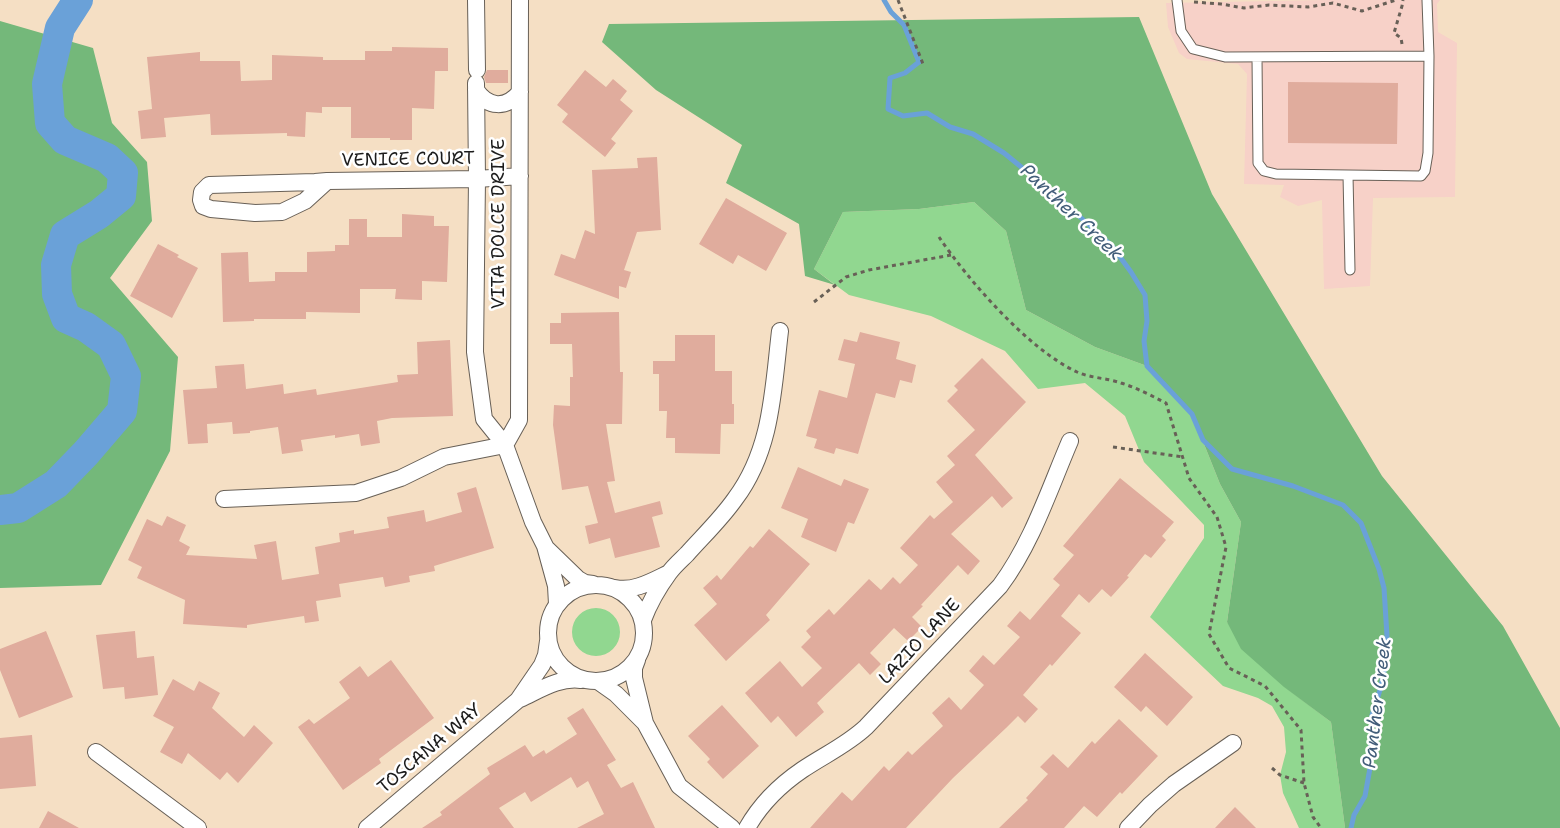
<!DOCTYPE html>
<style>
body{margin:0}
canvas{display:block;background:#f5dfc4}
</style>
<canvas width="1560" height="828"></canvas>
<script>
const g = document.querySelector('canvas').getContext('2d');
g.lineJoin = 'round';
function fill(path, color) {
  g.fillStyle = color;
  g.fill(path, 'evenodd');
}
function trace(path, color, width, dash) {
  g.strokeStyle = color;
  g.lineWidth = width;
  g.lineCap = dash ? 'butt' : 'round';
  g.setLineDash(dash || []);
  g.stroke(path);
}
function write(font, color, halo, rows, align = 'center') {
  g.font = font + ' "Shantell Sans",sans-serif';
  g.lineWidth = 5;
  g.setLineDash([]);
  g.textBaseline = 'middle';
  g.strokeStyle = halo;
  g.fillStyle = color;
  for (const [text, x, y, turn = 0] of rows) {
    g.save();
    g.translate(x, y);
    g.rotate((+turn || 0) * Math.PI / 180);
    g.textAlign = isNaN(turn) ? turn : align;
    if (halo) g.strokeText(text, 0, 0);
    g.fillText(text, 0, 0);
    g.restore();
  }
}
const built = new Path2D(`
 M 1326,0 L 1440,0 L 1437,4 L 1438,32 L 1457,43 L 1455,197 L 1373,198 L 1370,286 L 1324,289 L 1322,200 L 1298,206 L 1280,197 L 1284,185 L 1244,184 L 1247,74 L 1238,64 L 1187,59 L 1179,53 L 1168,27 L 1166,3 Z`);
const green = new Path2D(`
 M 974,202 L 1006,231 L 1026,310 L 1095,347 L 1147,366 L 1192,414 L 1220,484 L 1241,522 L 1227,622 L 1285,687 L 1331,722 L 1345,828 L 1299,828 L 1283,793 L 1280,775 L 1286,752 L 1284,727 L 1272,706 L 1258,698 L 1223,686 L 1150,617 L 1204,538 L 1204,525 L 1144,462 L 1125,416 L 1085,383 L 1038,389 L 1005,351 L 931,316 L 849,295 L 814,269 L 843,212 L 919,209 Z
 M572 632a24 24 0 1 1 48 0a24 24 0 1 1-48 0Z`);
const forest = new Path2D(`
 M 1139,17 L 1212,194 L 1382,476 L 1503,626 L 1560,728 L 1560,828 L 1345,828 L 1331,722 L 1284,687 L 1241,649 L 1227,622 L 1241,522 L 1220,484 L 1192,414 L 1147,366 L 1095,347 L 1026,310 L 1006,231 L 974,202 L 919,209 L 843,212 L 814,269 L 835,285 L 805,276 L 799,224 L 726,183 L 742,145 L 656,90 L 602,42 L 609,24 Z
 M 0,21 L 93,48 L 112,123 L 147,162 L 152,221 L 110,278 L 178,357 L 170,451 L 101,585 L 0,588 Z`);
const stream = new Path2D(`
 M 884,0 L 891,12 L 904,25 L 919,62 L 905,73 L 890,78 L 888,109 L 903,116 L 927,113 L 950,127 L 973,134 L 1004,153 L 1057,196 L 1112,246 L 1131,272 L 1145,295 L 1147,321 L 1144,341 L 1147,366 L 1192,414 L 1203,440 L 1232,469 L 1293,486 L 1343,505 L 1361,523 L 1379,569 L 1384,588 L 1387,636 L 1386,662 L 1380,690 L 1372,715 L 1370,768 L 1365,796 L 1354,815 L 1351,828`);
const river = new Path2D(`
 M 0,510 L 18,508 L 56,484 L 86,453 L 122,411 L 126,376 L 111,345 L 86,327 L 66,318 L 57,294 L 56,265 L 65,235 L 99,214 L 121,196 L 123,173 L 107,158 L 65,140 L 50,123 L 47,84 L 60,28 L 78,0`);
const building = new Path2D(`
 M 392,47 L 448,48 L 448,71 L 435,71 L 434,109 L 412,108 L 412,140 L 390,140 L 390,138 L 351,138 L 351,107 L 322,107 L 322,113 L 306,112 L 305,137 L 287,136 L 287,133 L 211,135 L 210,114 L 164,118 L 166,137 L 141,139 L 138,111 L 152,109 L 147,57 L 200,52 L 200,61 L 240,61 L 241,81 L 272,80 L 272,55 L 323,57 L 323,60 L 365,60 L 365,51 L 392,51 Z
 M 487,70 L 508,70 L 508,83 L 486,83 L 484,77 Z
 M 585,70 L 606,87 L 613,79 L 627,91 L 620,100 L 633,111 L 611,139 L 616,143 L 605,157 L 562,122 L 568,114 L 557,105 Z
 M 1288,82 L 1398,83 L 1397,144 L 1288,143 Z
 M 657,157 L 661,230 L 637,232 L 624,270 L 631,272 L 626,288 L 619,286 L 619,299 L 554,275 L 561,254 L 575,259 L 585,230 L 595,234 L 592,170 L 638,168 L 637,158 Z
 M 726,198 L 787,233 L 766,271 L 738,255 L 733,264 L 699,244 Z
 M 402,214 L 434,216 L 434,226 L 449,226 L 447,282 L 422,281 L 422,300 L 395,299 L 396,289 L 360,289 L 360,313 L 306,312 L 306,319 L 254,319 L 254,321 L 223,322 L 221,253 L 248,252 L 249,282 L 275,281 L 275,272 L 307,272 L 307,252 L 335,251 L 335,245 L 349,245 L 349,219 L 367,219 L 367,237 L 402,237 Z
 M 158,244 L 179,255 L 177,257 L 198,268 L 172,318 L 130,296 Z
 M 619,312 L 620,372 L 623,372 L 622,424 L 606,424 L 615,481 L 607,482 L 615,513 L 660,501 L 663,514 L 652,517 L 660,547 L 615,558 L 610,538 L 589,544 L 585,526 L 598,523 L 588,486 L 562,490 L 553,425 L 554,405 L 570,406 L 570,377 L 573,377 L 572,344 L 550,344 L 550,323 L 561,323 L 561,313 Z
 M 860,332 L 900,342 L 896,359 L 916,365 L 912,383 L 900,380 L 895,398 L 876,393 L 858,454 L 836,448 L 834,454 L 814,448 L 817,439 L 806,436 L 819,390 L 847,398 L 855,364 L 838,360 L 844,339 L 857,342 Z
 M 675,335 L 715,335 L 715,371 L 732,371 L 732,404 L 734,404 L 734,424 L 721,424 L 720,454 L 675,453 L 675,438 L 666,438 L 667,411 L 659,411 L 659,374 L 653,374 L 653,361 L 675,361 Z
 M 450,340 L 453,416 L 392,418 L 377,421 L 380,443 L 361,446 L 359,434 L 335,438 L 335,435 L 301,440 L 303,451 L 282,454 L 278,427 L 250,431 L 250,433 L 233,434 L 232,422 L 207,424 L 208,443 L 188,444 L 183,390 L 217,388 L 215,366 L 244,364 L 246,389 L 283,384 L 284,394 L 316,389 L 317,395 L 398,382 L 397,375 L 418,374 L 417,342 Z
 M 982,358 L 1026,402 L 975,455 L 1013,498 L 1002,508 L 992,496 L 951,534 L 980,561 L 968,575 L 958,565 L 921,605 L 923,606 L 912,617 L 922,627 L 908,641 L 894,628 L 870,653 L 881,664 L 870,675 L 859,663 L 817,703 L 824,712 L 796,737 L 778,716 L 771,723 L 745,693 L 780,661 L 802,687 L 822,668 L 801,647 L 811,637 L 806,631 L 829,609 L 834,615 L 869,579 L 881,590 L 893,577 L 900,584 L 918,565 L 900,548 L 930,515 L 934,519 L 953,502 L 936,482 L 955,465 L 947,456 L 975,430 L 947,401 L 958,390 L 954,386 Z
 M 798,467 L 841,486 L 844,479 L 869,489 L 854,524 L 848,522 L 836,552 L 801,537 L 808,519 L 781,508 Z
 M 1120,478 L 1174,522 L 1162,536 L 1166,540 L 1151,558 L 1145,554 L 1127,576 L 1129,577 L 1111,597 L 1102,589 L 1089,603 L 1079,594 L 1061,616 L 1081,633 L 1052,666 L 1050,664 L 1023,695 L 1038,709 L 1025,723 L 1018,716 L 1006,728 L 953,778 L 906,828 L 810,828 L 842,792 L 852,801 L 884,766 L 889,771 L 908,751 L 912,755 L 943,726 L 932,713 L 949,697 L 961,710 L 984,685 L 969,671 L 983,655 L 994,665 L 1020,637 L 1007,626 L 1020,611 L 1030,620 L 1060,585 L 1053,579 L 1074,555 L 1063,546 Z
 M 476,487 L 494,548 L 434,566 L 435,571 L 409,576 L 410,582 L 385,587 L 383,577 L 339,584 L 341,597 L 316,601 L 319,621 L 305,623 L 304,616 L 247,625 L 247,628 L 183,624 L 185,600 L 137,578 L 142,567 L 128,560 L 147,519 L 162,526 L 167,516 L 186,525 L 179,541 L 190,547 L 186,555 L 257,559 L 254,545 L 276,541 L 282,580 L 319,574 L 315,547 L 340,542 L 339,533 L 354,530 L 354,534 L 389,528 L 387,517 L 424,510 L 426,522 L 462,512 L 457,493 Z
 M 769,529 L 810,564 L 766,615 L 770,620 L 726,661 L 694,625 L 717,604 L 703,588 L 717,575 L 721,580 L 750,546 L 753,548 Z
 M 46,631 L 73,697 L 19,718 L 0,670 L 0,649 Z
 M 135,631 L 137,658 L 154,656 L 158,695 L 125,699 L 124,687 L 103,689 L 96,635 Z
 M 1145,653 L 1193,697 L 1167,726 L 1146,706 L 1141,712 L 1114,687 Z
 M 391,660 L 434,718 L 379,759 L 381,763 L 343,790 L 298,727 L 309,719 L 314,724 L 350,698 L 339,682 L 360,666 L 368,677 Z
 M 173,679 L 194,691 L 199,681 L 220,693 L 212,708 L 244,737 L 254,725 L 273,743 L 238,783 L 227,772 L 220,780 L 188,753 L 182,764 L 160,752 L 174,727 L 153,716 Z
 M 722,705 L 759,746 L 723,779 L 707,762 L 710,759 L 688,736 Z
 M 583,708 L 616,760 L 607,765 L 621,788 L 633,782 L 655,828 L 577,828 L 604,814 L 588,781 L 577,788 L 571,777 L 531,802 L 525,792 L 499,808 L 514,828 L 422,828 L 442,815 L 440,812 L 490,774 L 487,768 L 525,745 L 533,757 L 544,750 L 546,754 L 577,734 L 567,718 Z
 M 1119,719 L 1158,756 L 1122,794 L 1120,792 L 1097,817 L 1084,806 L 1064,828 L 999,828 L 1028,800 L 1026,798 L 1048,774 L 1040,767 L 1053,754 L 1068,768 L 1092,741 L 1095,744 Z
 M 32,735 L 36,786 L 0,789 L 0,738 Z
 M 1235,807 L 1256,828 L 1215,828 Z
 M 48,811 L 79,828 L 39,828 Z`);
const path = new Path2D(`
 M 898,0 L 923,64
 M 1194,2 L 1221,4 L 1244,8 L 1269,5 L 1308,7 L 1333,3 L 1362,11 L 1396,0
 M 1402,44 L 1401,38 L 1394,33 L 1402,6 L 1403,0
 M 939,237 C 968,280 1029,350 1077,372 C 1090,378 1107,378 1121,383 C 1137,388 1152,396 1166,403 L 1189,478 L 1217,517 L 1226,547 L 1209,634 L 1229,668 L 1265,686 L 1301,730 L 1304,783 L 1313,817 L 1321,828
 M 814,302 L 846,277 L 869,270 L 951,255
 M 1113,447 L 1183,457
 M 1272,768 L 1280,775 L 1304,783`);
const lane = new Path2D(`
 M 1177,0 L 1181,31 L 1193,49 L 1225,57 L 1429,56 L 1427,0
 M 1257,57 L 1258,163 L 1264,171 L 1276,174 L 1421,176 L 1425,171 L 1428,153 L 1429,56
 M 1348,175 L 1350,270`);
const street = new Path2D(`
 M 476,0 L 477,70
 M 476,83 L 477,179 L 475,352 L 484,419 L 505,445 L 533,522 L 545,546 L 556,586 L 557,604
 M 476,90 C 488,108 506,109 520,92
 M 327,181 L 305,201 L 282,212 L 255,213 L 211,209 L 203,206 L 201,200 L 202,192 L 209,185 L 315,182 L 327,181 L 477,179 L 520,176
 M 505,445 L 519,420 L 520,0
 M 224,499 L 356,493 L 401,478 L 444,457 L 505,445
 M 546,548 L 578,579 L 585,583 L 593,584
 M548 633a48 48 0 1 1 96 0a48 48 0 1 1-96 0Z
 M 615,588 C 634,592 652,581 669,573
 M 643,620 C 649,604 658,588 669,573 C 674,566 681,560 687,554 C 703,536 721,519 735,499 C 772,450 773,390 780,331
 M 637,660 L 634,668 L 634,678 L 645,723 L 679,786 L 732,828
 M 599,682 L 616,694 L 645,723
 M 520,699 C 540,690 559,677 581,680
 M 96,752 L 198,828
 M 367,828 L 518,700 L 542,665 L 546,655 L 548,641
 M 747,828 C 760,805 780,785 802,770 C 824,755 847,745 866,727 L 1000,586 C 1032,543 1049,490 1070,441
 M 1128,828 L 1150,805 L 1174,784 L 1233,743`);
const streetNames = [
 ["VENICE COURT",408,160,-1],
 ["VITA DOLCE DRIVE",499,224,-90],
 ["LAZIO LANE",920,642,-47],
 ["TOSCANA WAY",430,749,-40]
];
const waterNames = [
 ["Panther Creek",1071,213,43],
 ["Panther Creek",1378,703,-83]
];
fill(built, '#f7d1c8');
fill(green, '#91d790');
fill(forest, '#74b87a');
trace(stream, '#6aa1d8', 5);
trace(river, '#6aa1d8', 30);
fill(building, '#e0ac9d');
trace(lane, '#686057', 11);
trace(street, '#686057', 18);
trace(path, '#686057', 3, [4, 4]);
trace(lane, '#fff', 9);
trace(street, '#fff', 16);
write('18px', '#1c1c1c', '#fff', streetNames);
write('italic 19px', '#435e7a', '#fff', waterNames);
</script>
